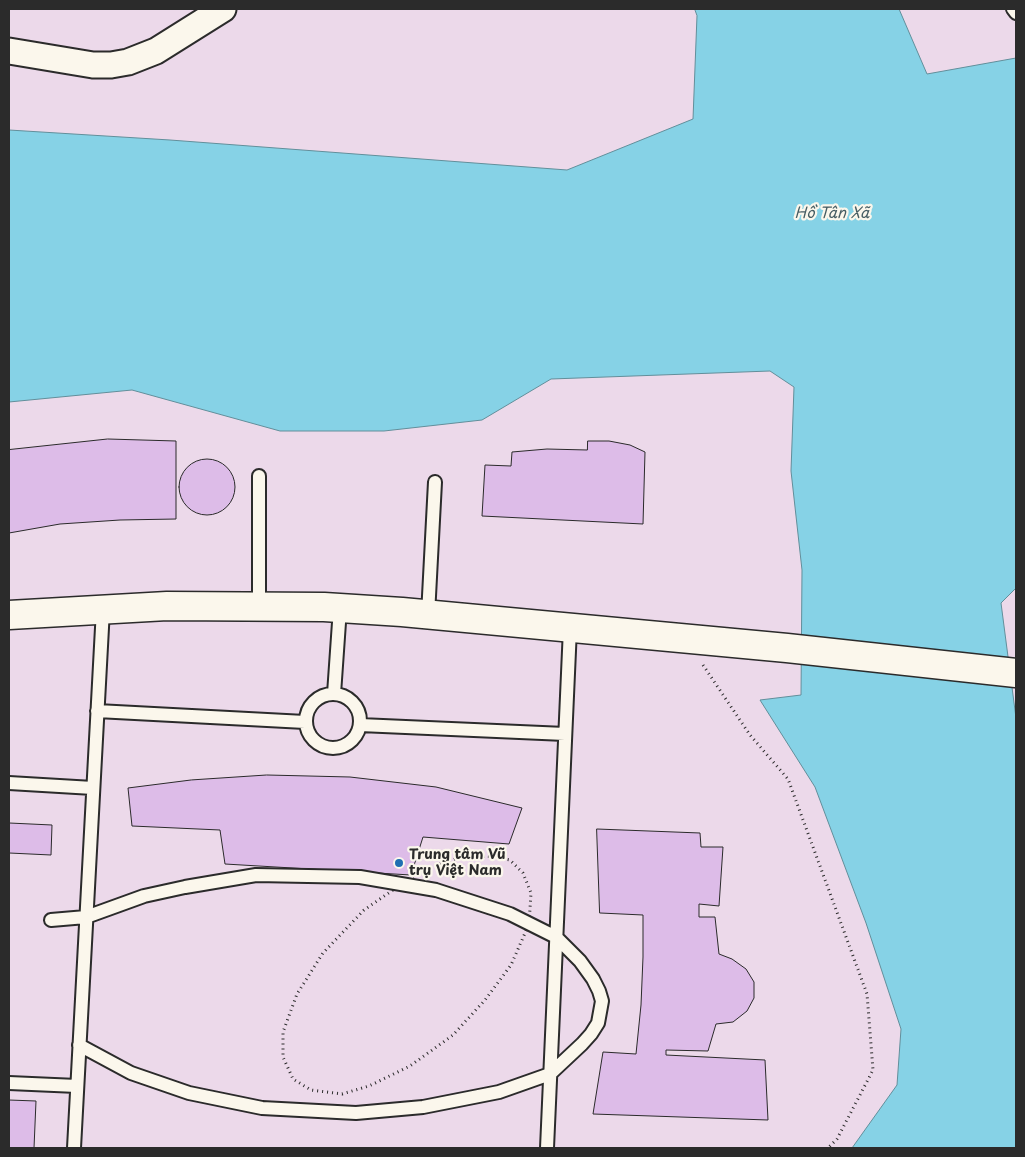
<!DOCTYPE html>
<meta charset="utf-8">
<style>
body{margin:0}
#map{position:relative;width:1025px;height:1157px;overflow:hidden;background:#f2e5eb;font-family:"Playpen Sans",sans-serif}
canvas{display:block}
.frame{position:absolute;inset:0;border:10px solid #2b2b2b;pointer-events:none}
</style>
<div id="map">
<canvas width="1025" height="1157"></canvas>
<div class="frame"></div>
</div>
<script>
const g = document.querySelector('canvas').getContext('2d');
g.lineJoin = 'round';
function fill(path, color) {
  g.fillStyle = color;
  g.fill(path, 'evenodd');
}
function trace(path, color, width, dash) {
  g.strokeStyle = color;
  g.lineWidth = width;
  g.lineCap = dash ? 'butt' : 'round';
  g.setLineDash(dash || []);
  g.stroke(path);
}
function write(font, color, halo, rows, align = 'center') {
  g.font = font + ' "Playpen Sans",sans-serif';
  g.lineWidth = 4.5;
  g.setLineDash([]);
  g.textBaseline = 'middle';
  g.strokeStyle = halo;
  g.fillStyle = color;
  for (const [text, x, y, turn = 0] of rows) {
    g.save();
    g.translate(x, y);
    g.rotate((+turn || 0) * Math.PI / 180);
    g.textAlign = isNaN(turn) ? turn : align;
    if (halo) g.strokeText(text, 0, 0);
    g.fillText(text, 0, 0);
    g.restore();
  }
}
const built = new Path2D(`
 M 9,9 L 1016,9 L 1016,1148 L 9,1148 Z`);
const water = new Path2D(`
 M 695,9 L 899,9 L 927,74 L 1016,58 L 1016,588 L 1001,603 L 1016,718 L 1016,1148 L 852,1148 L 897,1085 L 901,1029 L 866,923 L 815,787 L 760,700 L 801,695 L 802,570 L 791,471 L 794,387 L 770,371 L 551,379 L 482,420 L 384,431 L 280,431 L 132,390 L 9,402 L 9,130 L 170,140 L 567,170 L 693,119 L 697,16 Z`);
const building = new Path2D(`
 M 108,439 L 176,441 L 176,519 L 120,520 L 60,524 L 9,533 L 9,450 Z
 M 588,441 L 609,441 L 630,445 L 645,452 L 643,524 L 482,516 L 485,465 L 511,466 L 512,452 L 547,449 L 587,450 Z
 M179 487a28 28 0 1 1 56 0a28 28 0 1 1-56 0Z
 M 267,775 L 350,777 L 436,787 L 522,808 L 509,844 L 423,837 L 411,875 L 225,864 L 220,830 L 132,826 L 128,788 L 191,780 Z
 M 9,823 L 52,825 L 51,855 L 9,853 Z
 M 597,829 L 700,833 L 701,847 L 723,847 L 719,906 L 699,904 L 699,917 L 715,917 L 719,954 L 732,959 L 746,969 L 754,982 L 754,998 L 747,1011 L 733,1022 L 716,1024 L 708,1051 L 666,1050 L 666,1055 L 765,1060 L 768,1120 L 593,1114 L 603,1052 L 636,1054 L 641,1005 L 643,957 L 643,915 L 600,913 Z
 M 9,1100 L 36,1101 L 34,1148 L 9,1148 Z`);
const path = new Path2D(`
 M 703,665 L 750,735 L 788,779 L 867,994 L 873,1070 L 837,1139 L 828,1148
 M 488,856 L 510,860 L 523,873 L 531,893 L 529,924 L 511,965 L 485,1000 L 453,1035 L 410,1066 L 369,1086 L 342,1094 L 311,1090 L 293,1079 L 283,1057 L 283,1032 L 297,994 L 323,953 L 364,910 L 422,870 L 455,859 Z`);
const lane = new Path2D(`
 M 1013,9 L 1016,13
 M 259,476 L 259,606
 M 428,615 L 435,482
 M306 721a27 27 0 1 1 54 0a27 27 0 1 1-54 0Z
 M 334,694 L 340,608
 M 97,711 L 305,722
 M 360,725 L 565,734
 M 9,783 L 93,788
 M 51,920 L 86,917 L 144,896 L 185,887 L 256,875 L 360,877 L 436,890 L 510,914 L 556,937 L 580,961 L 593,979 L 599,991 L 602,1001 L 598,1023 L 591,1034 L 582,1044 L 550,1074 L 499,1092 L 423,1107 L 356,1113 L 262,1108 L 189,1093 L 131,1073 L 79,1045
 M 9,1083 L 77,1086
 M 74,1148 L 103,609
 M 547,1148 L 570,628`);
const street = new Path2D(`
 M 9,51 L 93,65 L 111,65 L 128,62 L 156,51 L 223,9`);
const secondary = new Path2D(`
 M 9,615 L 167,606 L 324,607 L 402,612 L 787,648 L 1016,673`);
const markers = [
 [399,863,5,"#1f6fb2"]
];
const poiNames = [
 ["Trung tâm Vũ",409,855],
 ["trụ Việt Nam",409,871]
];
const waterNames = [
 ["Hồ Tân Xã",832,214]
];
fill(built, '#ecd9ea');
fill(water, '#86d2e6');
trace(water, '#628f9b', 1);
fill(building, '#ddbce8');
trace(building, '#2b2b2b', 1);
trace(lane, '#2b2b2b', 16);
trace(street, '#2b2b2b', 29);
trace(secondary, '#2b2b2b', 31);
trace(path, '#2b2b2b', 3, [1, 4]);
trace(lane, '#fbf7ec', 12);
trace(street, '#fbf7ec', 25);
trace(secondary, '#fbf7ec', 28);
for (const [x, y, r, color] of markers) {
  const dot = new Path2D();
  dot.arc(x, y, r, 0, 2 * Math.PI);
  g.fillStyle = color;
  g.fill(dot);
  trace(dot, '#fbf7ec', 2);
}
write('bold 14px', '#2b2b2b', '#fbf7ec', poiNames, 'left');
write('italic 15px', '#465d63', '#fbf7ec', waterNames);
</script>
